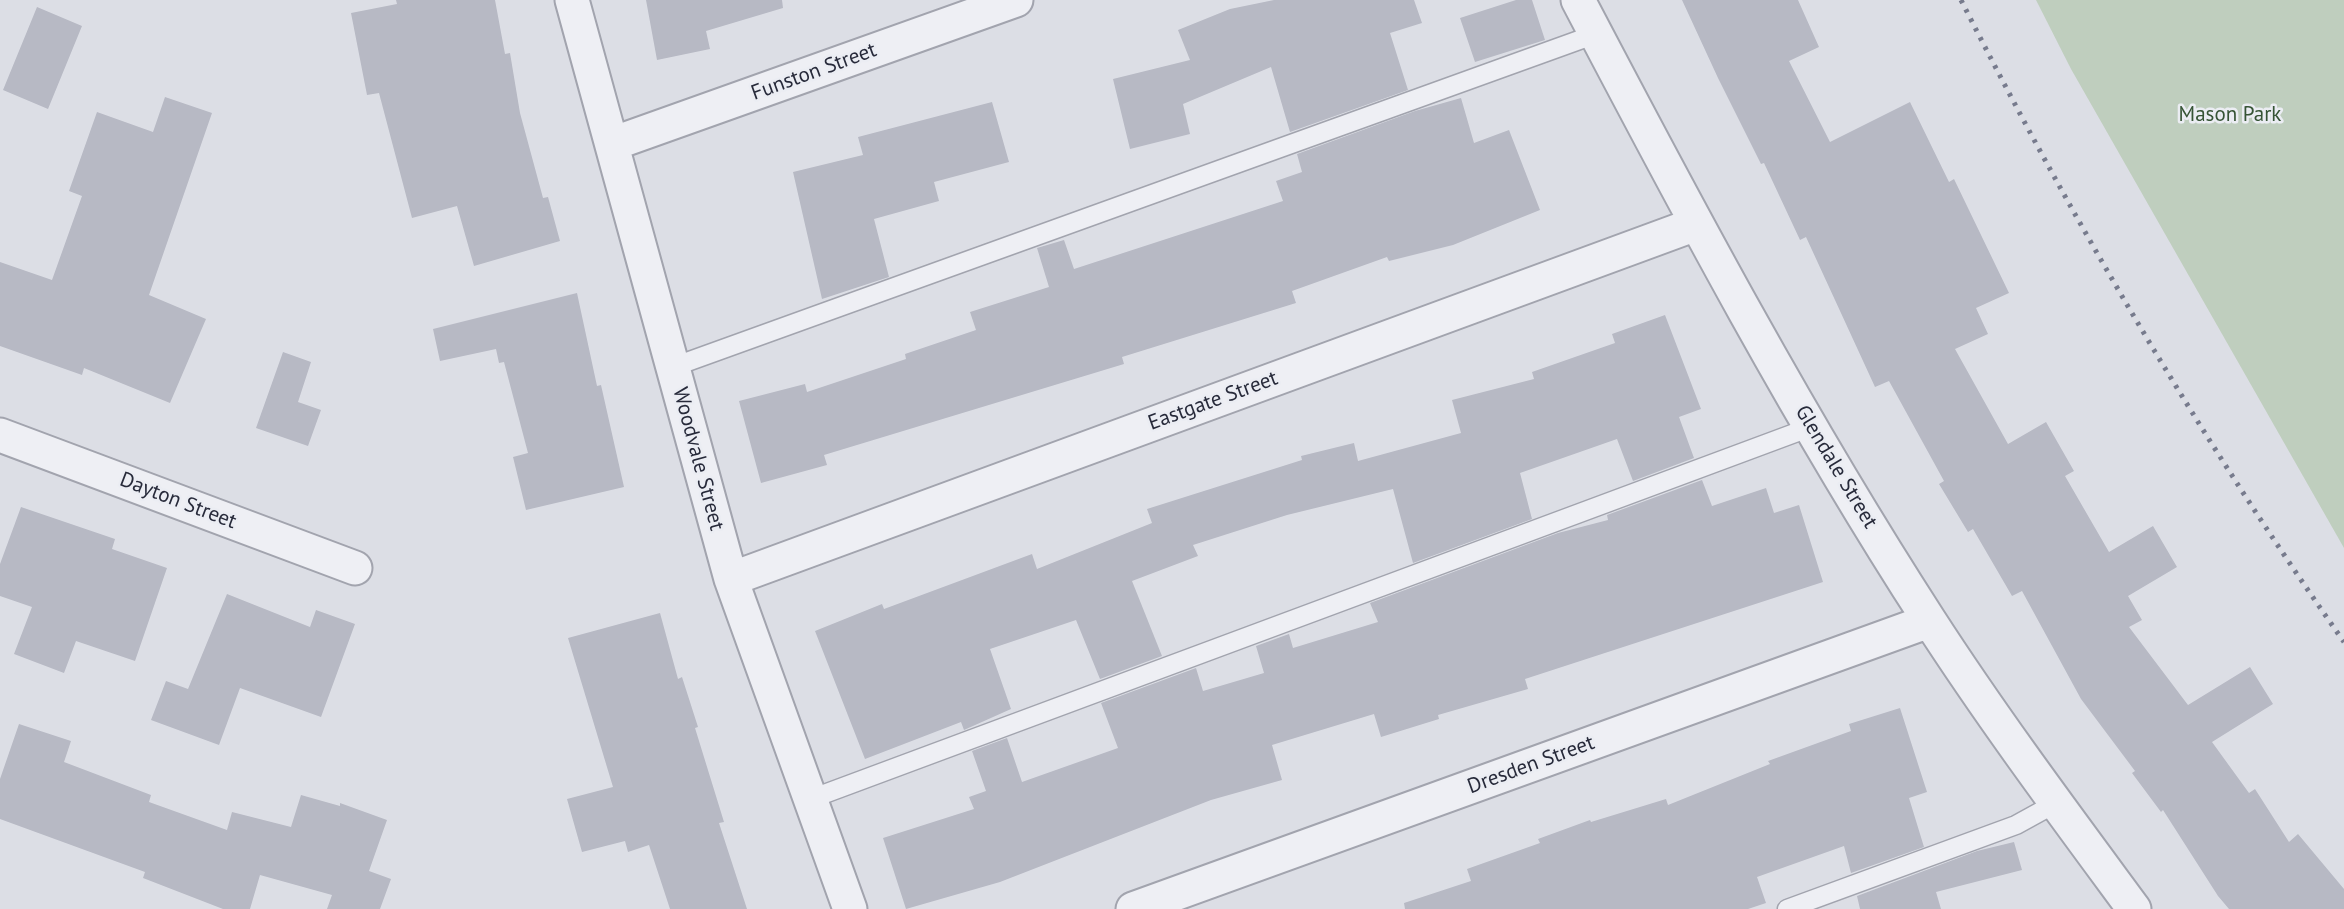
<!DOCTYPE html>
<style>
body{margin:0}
canvas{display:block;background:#dcdee5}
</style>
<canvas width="2344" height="909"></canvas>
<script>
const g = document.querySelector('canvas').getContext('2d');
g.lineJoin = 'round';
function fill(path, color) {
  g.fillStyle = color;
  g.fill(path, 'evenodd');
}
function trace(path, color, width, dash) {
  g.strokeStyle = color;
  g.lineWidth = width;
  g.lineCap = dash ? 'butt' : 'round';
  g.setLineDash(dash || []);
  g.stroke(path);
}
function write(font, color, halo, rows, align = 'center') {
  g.font = font + ' "PT Sans",sans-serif';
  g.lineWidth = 5;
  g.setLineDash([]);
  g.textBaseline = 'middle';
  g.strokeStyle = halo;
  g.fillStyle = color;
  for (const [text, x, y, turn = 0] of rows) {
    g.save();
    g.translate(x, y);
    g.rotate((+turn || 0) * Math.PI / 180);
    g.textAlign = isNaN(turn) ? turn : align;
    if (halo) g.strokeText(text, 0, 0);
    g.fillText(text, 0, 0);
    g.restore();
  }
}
const green = new Path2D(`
 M 2036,0 L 2344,0 L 2344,548 L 2071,69 Z`);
const building = new Path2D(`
 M 396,0 L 495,0 L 505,54 L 510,53 L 520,113 L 543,198 L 548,197 L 560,241 L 474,266 L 457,206 L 412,218 L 379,93 L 367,95 L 351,13 L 397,4 Z
 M 646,0 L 782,0 L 783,8 L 706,31 L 710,49 L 657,60 Z
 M 1274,0 L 1414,0 L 1422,23 L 1390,33 L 1408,90 L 1290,132 L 1271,67 L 1183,104 L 1190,134 L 1130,149 L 1113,79 L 1190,60 L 1178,30 L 1230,9 Z
 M 1516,0 L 1532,0 L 1545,40 L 1475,62 L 1460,18 Z
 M 1682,0 L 1798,0 L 1819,47 L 1789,61 L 1830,142 L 1910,102 L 1949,182 L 1954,179 L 2009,293 L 1976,308 L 1988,334 L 1955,349 L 2008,444 L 2046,422 L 2074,471 L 2065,476 L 2109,552 L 2153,526 L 2177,567 L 2128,596 L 2142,620 L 2129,627 L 2188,705 L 2250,667 L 2273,704 L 2212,742 L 2249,793 L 2255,789 L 2289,842 L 2298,834 L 2344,889 L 2344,909 L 2229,909 L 2218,896 L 2163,810 L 2161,812 L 2132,773 L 2135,771 L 2081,699 L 2022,591 L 2012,596 L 1973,529 L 1968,532 L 1939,484 L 1944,481 L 1889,381 L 1875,387 L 1806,237 L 1800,240 L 1764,163 L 1761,164 L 1718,78 Z
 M 37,7 L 82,26 L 48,109 L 3,90 Z
 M 165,97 L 212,113 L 149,295 L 206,319 L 170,403 L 84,368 L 82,375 L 0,346 L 0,262 L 52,280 L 82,196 L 69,191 L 97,112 L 153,132 Z
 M 1461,98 L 1474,143 L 1509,130 L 1540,210 L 1453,245 L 1389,261 L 1387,257 L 1292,291 L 1296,303 L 1122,357 L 1124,364 L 824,455 L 827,465 L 761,483 L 739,401 L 805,384 L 807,392 L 906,359 L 905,354 L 976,330 L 970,312 L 1049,287 L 1037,248 L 1064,240 L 1074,269 L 1283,201 L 1276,181 L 1302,172 L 1297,154 L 1415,111 Z
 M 992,102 L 1009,162 L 934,182 L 939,201 L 874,219 L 889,277 L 822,299 L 793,172 L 863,155 L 858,137 Z
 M 577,293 L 597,386 L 601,385 L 624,487 L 526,510 L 513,457 L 528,453 L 504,362 L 499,363 L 496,349 L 440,361 L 433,329 Z
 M 1665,315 L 1701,409 L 1679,417 L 1694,458 L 1633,481 L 1617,439 L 1520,473 L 1532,519 L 1413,563 L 1393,489 L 1287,515 L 1193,545 L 1198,556 L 1132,581 L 1162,656 L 1100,679 L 1076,620 L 990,649 L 1011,709 L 964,730 L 961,722 L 865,759 L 815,631 L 882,604 L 884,609 L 1032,554 L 1037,569 L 1152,523 L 1147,509 L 1302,460 L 1301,456 L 1354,443 L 1358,461 L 1461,433 L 1452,400 L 1534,379 L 1532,372 L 1615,343 L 1612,334 Z
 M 283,352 L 311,362 L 298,402 L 321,410 L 308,446 L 256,428 Z
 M 1702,480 L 1712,506 L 1766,488 L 1774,513 L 1799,505 L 1823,582 L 1525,679 L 1528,689 L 1438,715 L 1439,719 L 1381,737 L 1374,714 L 1272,745 L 1282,780 L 1211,800 L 1000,882 L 906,909 L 883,838 L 974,809 L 969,797 L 986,791 L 972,751 L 1007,738 L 1022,782 L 1118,748 L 1101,703 L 1196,668 L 1203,691 L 1264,673 L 1256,646 L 1289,634 L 1293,648 L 1378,622 L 1370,603 L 1558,533 L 1608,520 L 1607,515 Z
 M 21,507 L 115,539 L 112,549 L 167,568 L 135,661 L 76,641 L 64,673 L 14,654 L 32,607 L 0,596 L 0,564 Z
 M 227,594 L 310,627 L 316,610 L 355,624 L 321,717 L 240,688 L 219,745 L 151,720 L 166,681 L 188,689 Z
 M 660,613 L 678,679 L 682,677 L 698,727 L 695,728 L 724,822 L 719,823 L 747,909 L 670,909 L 649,845 L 628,852 L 625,841 L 582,852 L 567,799 L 613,787 L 568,638 Z
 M 1900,708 L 1927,792 L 1909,798 L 1924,847 L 1851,873 L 1844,846 L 1757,877 L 1766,903 L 1748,909 L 1405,909 L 1404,903 L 1471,881 L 1467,869 L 1540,843 L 1538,839 L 1590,820 L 1591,822 L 1666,799 L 1668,805 L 1770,764 L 1768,761 L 1851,731 L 1849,724 Z
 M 19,724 L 71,741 L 64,762 L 151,795 L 149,802 L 227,830 L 232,812 L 291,827 L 301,795 L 340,806 L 340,803 L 387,820 L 369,871 L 391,879 L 380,909 L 327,909 L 332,895 L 260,875 L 250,909 L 223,909 L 143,878 L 145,872 L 0,819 L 0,779 Z
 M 2014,842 L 2022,870 L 1936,892 L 1941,909 L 1860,909 L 1857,896 L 1977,851 Z`);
const lane = new Path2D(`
 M 673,367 L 1596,34
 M 808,800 L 1811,427
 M 1787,909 L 2016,825 L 2056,803`);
const street = new Path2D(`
 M 572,0 L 731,579 L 850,909
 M 1578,0 C 1688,210 1800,421 1929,620 C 1993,719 2064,814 2134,909
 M 612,144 L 1016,0
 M 0,435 L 355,568
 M 731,579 L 1696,224
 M 1133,909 L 1929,621`);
const rail = new Path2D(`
 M 1961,0 C 2073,222 2201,439 2344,642`);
const streetNames = [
 ["Funston Street",814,72,-20],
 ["Eastgate Street",1213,401,-20],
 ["Woodvale Street",698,459,75],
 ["Glendale Street",1836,467,59],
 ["Dayton Street",178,501,21],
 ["Dresden Street",1531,765,-20]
];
const parkNames = [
 ["Mason Park",2230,115]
];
fill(green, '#bfcebe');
fill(building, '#b7b9c4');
trace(lane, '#a2a4ae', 21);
trace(street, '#a2a4ae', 37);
trace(lane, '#eeeff4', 18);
trace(street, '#eeeff4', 33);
trace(rail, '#777b8d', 5, [3.5, 7]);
write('21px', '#272a3a', '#ebedf3', streetNames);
write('21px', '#365435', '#ebedf3', parkNames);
</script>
